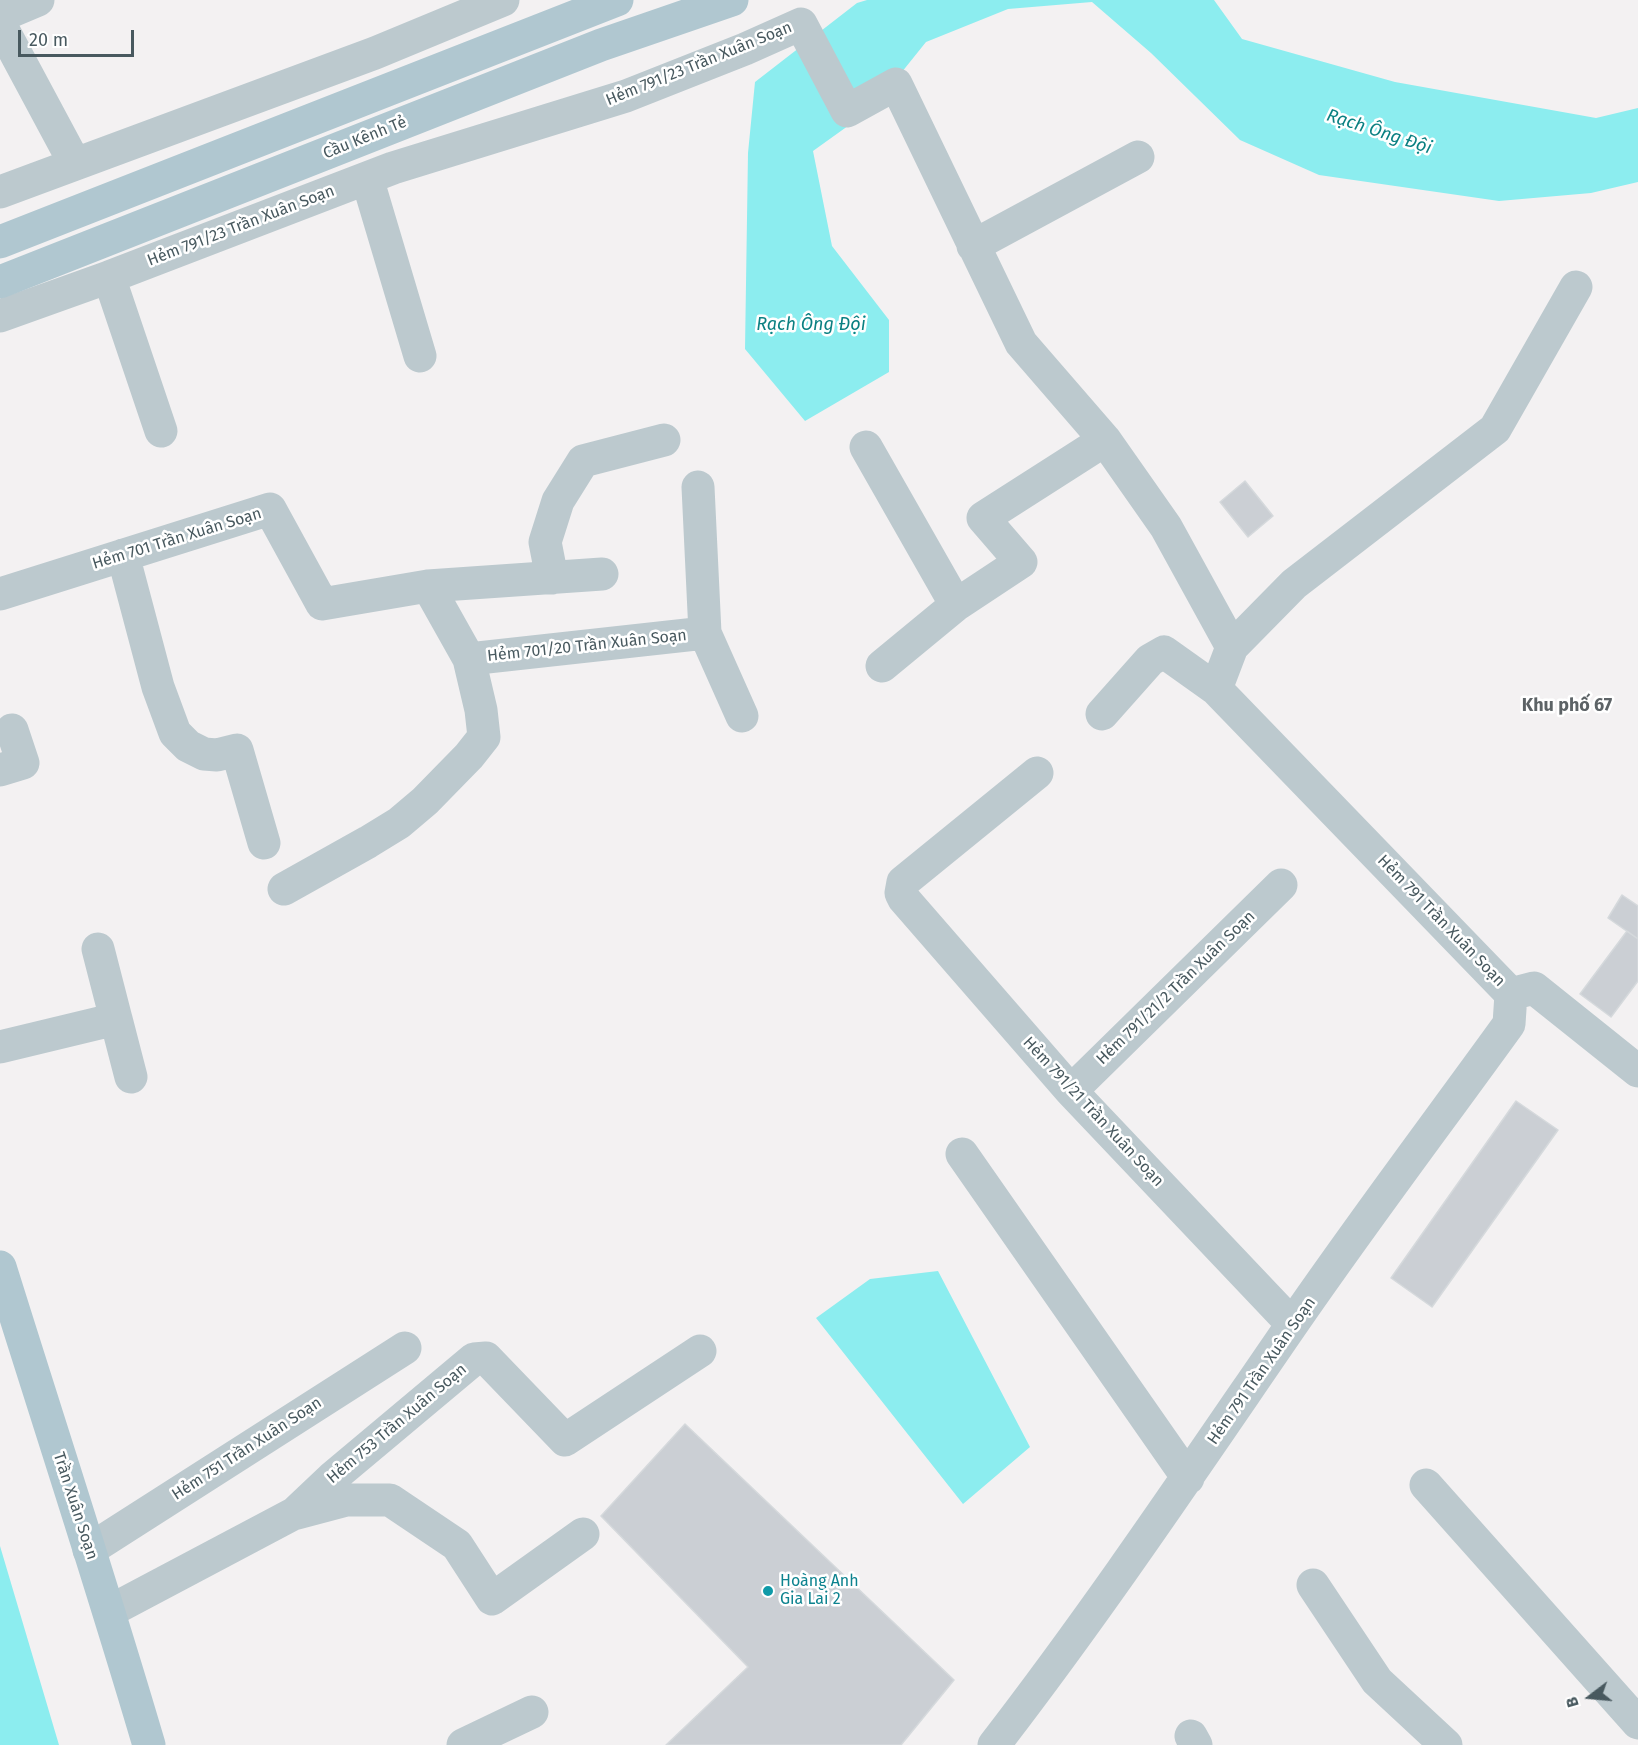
<!DOCTYPE html>
<meta charset="utf-8">
<style>
body{margin:0}
#map{position:relative;width:1638px;height:1745px;overflow:hidden;background:#f3f1f2;font-family:"Fira Sans",sans-serif}
canvas{display:block}
.north{position:absolute;left:1560px;top:1667px;width:60px;height:60px;-webkit-text-stroke:4px #fff;paint-order:stroke;rotate:254deg;font-size:16px;font-weight:700;line-height:24px;text-align:center;color:#48595f}
.north::after{content:'';display:block;margin:auto;width:21px;height:27px;background:#48595f;clip-path:polygon(50% 0,100% 100%,50% 72%,0 100%)}
.scale{position:absolute;left:18px;top:30px;width:116px;height:27px;box-sizing:border-box;border:3px solid #48595f;border-top:0;padding-left:8px;font-size:18px;line-height:21px;white-space:nowrap;color:#48595f;-webkit-text-stroke:4px #fff;paint-order:stroke}
</style>
<div id="map">
<canvas width="1638" height="1745"></canvas>
<div class="north">B</div>
<div class="scale">20 m</div>
</div>
<script>
const g = document.querySelector('canvas').getContext('2d');
g.lineJoin = 'round';
function fill(path, color) {
  g.fillStyle = color;
  g.fill(path, 'evenodd');
}
function trace(path, color, width, dash) {
  g.strokeStyle = color;
  g.lineWidth = width;
  g.lineCap = dash ? 'butt' : 'round';
  g.setLineDash(dash || []);
  g.stroke(path);
}
function write(font, color, halo, rows, align = 'center') {
  g.font = font + ' "Fira Sans",sans-serif';
  g.lineWidth = 5;
  g.setLineDash([]);
  g.textBaseline = 'middle';
  g.strokeStyle = halo;
  g.fillStyle = color;
  for (const [text, x, y, turn = 0] of rows) {
    g.save();
    g.translate(x, y);
    g.rotate((+turn || 0) * Math.PI / 180);
    g.textAlign = isNaN(turn) ? turn : align;
    if (halo) g.strokeText(text, 0, 0);
    g.fillText(text, 0, 0);
    g.restore();
  }
}
const water = new Path2D(`
 M 867,0 L 1214,0 L 1242,39 L 1395,82 L 1596,118 L 1638,108 L 1638,182 L 1591,193 L 1499,201 L 1319,175 L 1240,140 L 1151,53 L 1092,2 L 1008,9 L 926,42 L 873,108 L 813,151 L 832,246 L 889,320 L 889,372 L 805,421 L 745,349 L 748,153 L 755,82 L 857,3 Z
 M 938,1271 L 1030,1447 L 963,1504 L 816,1318 L 870,1279 Z
 M 0,1546 L 59,1745 L 0,1745 Z`);
const building = new Path2D(`
 M 1245,481 L 1273,516 L 1248,537 L 1220,502 Z
 M 1622,895 L 1638,906 L 1638,939 L 1608,918 Z
 M 1627,931 L 1638,939 L 1638,981 L 1611,1017 L 1580,994 Z
 M 1516,1101 L 1558,1130 L 1432,1307 L 1391,1278 Z
 M 685,1424 L 954,1680 L 901,1745 L 666,1745 L 748,1667 L 601,1516 Z`);
const minor = new Path2D(`
 M 0,16 L 38,0
 M 0,24 L 75,164
 M 367,178 L 420,356
 M 0,192 L 375,53 L 503,0
 M 973,246 L 1138,157
 M 109,277 L 161,431
 M 0,316 L 109,277 L 393,168 L 626,96 L 745,49 L 801,24 L 847,111 L 896,84 L 1021,343 L 1105,440 L 1166,527 L 1232,647
 M 866,447 L 956,605
 M 698,487 L 705,633 L 742,716
 M 123,555 L 158,687 L 175,733 L 188,746 L 204,754 L 217,755 L 237,750 L 264,843
 M 552,578 L 545,542 L 558,501 L 583,461 L 664,440
 M 0,594 L 270,509 L 322,604 L 428,586 L 602,574
 M 469,659 L 705,633
 M 882,666 L 956,605 L 1021,562 L 983,518 L 1105,440
 M 1102,714 L 1150,660 L 1164,652 L 1216,689
 M 0,770 L 23,763 L 12,730
 M 1037,773 L 903,882 L 901,893 L 904,899 L 1071,1091 L 1292,1324
 M 284,889 L 368,842 L 399,823 L 425,801 L 469,756 L 484,737 L 481,710 L 469,659 L 428,586
 M 1511,994 L 1534,988 L 1638,1071
 M 116,1019 L 131,1077
 M 0,1047 L 116,1019 L 98,949
 M 1071,1091 L 1281,885
 M 962,1154 L 1188,1478
 M 1426,1485 L 1638,1723
 M 297,1513 L 346,1500 L 390,1500 L 457,1545 L 492,1599 L 583,1534
 M 89,1550 L 405,1348
 M 1313,1585 L 1377,1681 L 1446,1745
 M 110,1611 L 295,1513 L 332,1478 L 474,1359 L 486,1358 L 565,1440 L 700,1351
 M 1191,1736 L 1196,1745
 M 463,1745 L 532,1712
 M 994,1745 C 1099,1609 1194,1467 1291,1326 C 1361,1224 1436,1125 1509,1024 L 1511,994 L 1216,689 L 1232,647 L 1294,584 L 1495,429 L 1576,287`);
const major = new Path2D(`
 M 0,242 L 617,0
 M 0,282 L 601,45 L 732,0
 M 0,1267 C 50,1427 102,1585 149,1745`);
const markers = [
 [768,1591,6,"#0f9aa8"]
];
const streetNames = [
 ["Hẻm 791/23 Trần Xuân Soạn",699,64,-22],
 ["Cầu Kênh Tẻ",365,138,-22],
 ["Hẻm 791/23 Trần Xuân Soạn",241,226,-21],
 ["Hẻm 701 Trần Xuân Soạn",177,539,-17],
 ["Hẻm 701/20 Trần Xuân Soạn",587,646,-6],
 ["Hẻm 791 Trần Xuân Soạn",1441,921,46],
 ["Hẻm 791/21/2 Trần Xuân Soạn",1176,988,-44],
 ["Hẻm 791/21 Trần Xuân Soạn",1093,1112,47],
 ["Hẻm 791 Trần Xuân Soạn",1262,1371,-55],
 ["Hẻm 753 Trần Xuân Soạn",397,1424,-40],
 ["Hẻm 751 Trần Xuân Soạn",247,1449,-33],
 ["Trần Xuân Soạn",75,1506,72]
];
const cultureNames = [
 ["Hoàng Anh",780,1582],
 ["Gia Lai 2",780,1600]
];
const waterNames = [
 ["Rạch Ông Đội",1379,132,18],
 ["Rạch Ông Đội",811,325]
];
const neighbourhoodNames = [
 ["Khu phố 67",1567,706]
];
fill(water, '#8cedef');
fill(building, '#cbcfd4');
trace(building, '#d5d9dc', 1.5);
trace(minor, '#bcc9ce', 33);
trace(major, '#b0c7d0', 33);
for (const [x, y, r, color] of markers) {
  const dot = new Path2D();
  dot.arc(x, y, r, 0, 2 * Math.PI);
  g.fillStyle = color;
  g.fill(dot);
  trace(dot, '#fff', 2);
}
write('16px', '#48595f', '#fff', streetNames);
write('16px', '#0d838f', '#fff', cultureNames, 'left');
write('italic 18px', '#0b8082', '#fff', waterNames);
write('bold 18px', '#5d6366', '#fff', neighbourhoodNames);
</script>
